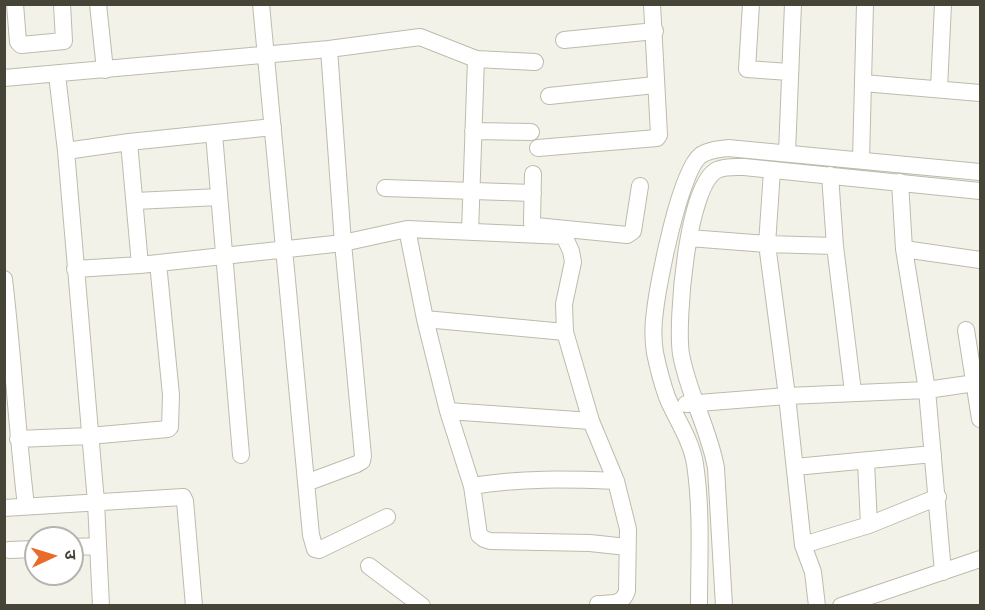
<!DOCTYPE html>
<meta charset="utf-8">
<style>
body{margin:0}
#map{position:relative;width:985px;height:610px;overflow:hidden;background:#f3f2e8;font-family:"Fira Sans","Noto Sans Devanagari",sans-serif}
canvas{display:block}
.frame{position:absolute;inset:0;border:6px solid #464337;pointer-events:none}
.north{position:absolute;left:24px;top:526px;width:60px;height:60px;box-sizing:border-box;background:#fff;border:2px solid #b5b4af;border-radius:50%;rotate:86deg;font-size:16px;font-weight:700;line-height:24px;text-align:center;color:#464337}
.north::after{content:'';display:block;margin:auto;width:21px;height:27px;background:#e96b29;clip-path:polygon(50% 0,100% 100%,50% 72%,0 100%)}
</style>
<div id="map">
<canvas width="985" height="610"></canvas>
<div class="frame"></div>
<div class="north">उ</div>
</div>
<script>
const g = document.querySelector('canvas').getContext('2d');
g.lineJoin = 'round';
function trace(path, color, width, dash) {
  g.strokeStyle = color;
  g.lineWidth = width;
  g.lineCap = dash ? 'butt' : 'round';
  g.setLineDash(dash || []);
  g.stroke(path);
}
const minor = new Path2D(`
 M 15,4 L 18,42 L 21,45 L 64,41 L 62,4
 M 98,4 L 105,70
 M 261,4 L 311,535 L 315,549 L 319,550 L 387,517
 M 751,4 L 747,69 L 789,72
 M 564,40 L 655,31
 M 57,75 L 66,151 L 96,502 L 101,606
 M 4,78 L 329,49 L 420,37 L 476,59 L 535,62
 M 863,83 L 980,93
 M 939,89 L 943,4
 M 549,96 L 655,85
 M 473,131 L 531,132
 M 214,134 L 241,455
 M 129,142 L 140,265
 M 538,148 L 657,138 L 659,135 L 652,4
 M 66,151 L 129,142 L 273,127
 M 787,153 L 793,4
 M 861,160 L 865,4
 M 772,171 L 767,244 L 787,396 L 803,545 L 813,572 L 817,606
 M 533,174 L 532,223 L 536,226 L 627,235 L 633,231 L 640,186
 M 830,175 L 835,246 L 853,392
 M 900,182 L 904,249 L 927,390 L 943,572
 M 385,188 L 533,193
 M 135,201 L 219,197
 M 407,229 L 425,319 L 448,411 L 472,486 C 521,478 566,479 616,481
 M 470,232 L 476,59
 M 689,238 L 767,244 L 835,246
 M 904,249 L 980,260
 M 75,269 L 140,265 L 343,243 L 407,229 L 564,236 L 571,251 L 573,262 L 564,304 L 565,332 L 591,421 L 616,481 L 628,529 L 627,591 C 622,606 611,603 598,604
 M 4,279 C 13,355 17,430 26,506
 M 425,319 L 565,332
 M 966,330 L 980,419
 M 686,404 L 787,396 L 927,390 L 975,383
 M 448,411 L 591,421
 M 18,439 L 89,436 L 168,429 L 170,427 L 171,395 L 158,263
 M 866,462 L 869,525
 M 795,467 L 933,454
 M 306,483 L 357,464 L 362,461 L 363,456 L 343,243 L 329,49
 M 472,486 L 479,535 L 484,539 L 490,541 L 590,543 L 627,547
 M 4,508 L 183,497 L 185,501 L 194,606
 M 803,545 L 869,525 L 938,497
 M 72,547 L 98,546
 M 9,550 L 36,549
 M 369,566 L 422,606
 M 699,606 C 699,559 702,510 695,464 C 691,439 676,419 667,397 C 662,383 658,367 655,353 C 653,340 653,324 655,311 C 658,283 680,170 701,155 C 709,150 719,149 728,148 L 980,172
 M 724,606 L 716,468 C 709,428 688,394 681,354 C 676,322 687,185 717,170 C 725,166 736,167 744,167 L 980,191
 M 841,606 L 980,559`);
trace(minor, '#bebbac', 18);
trace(minor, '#fff', 16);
</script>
